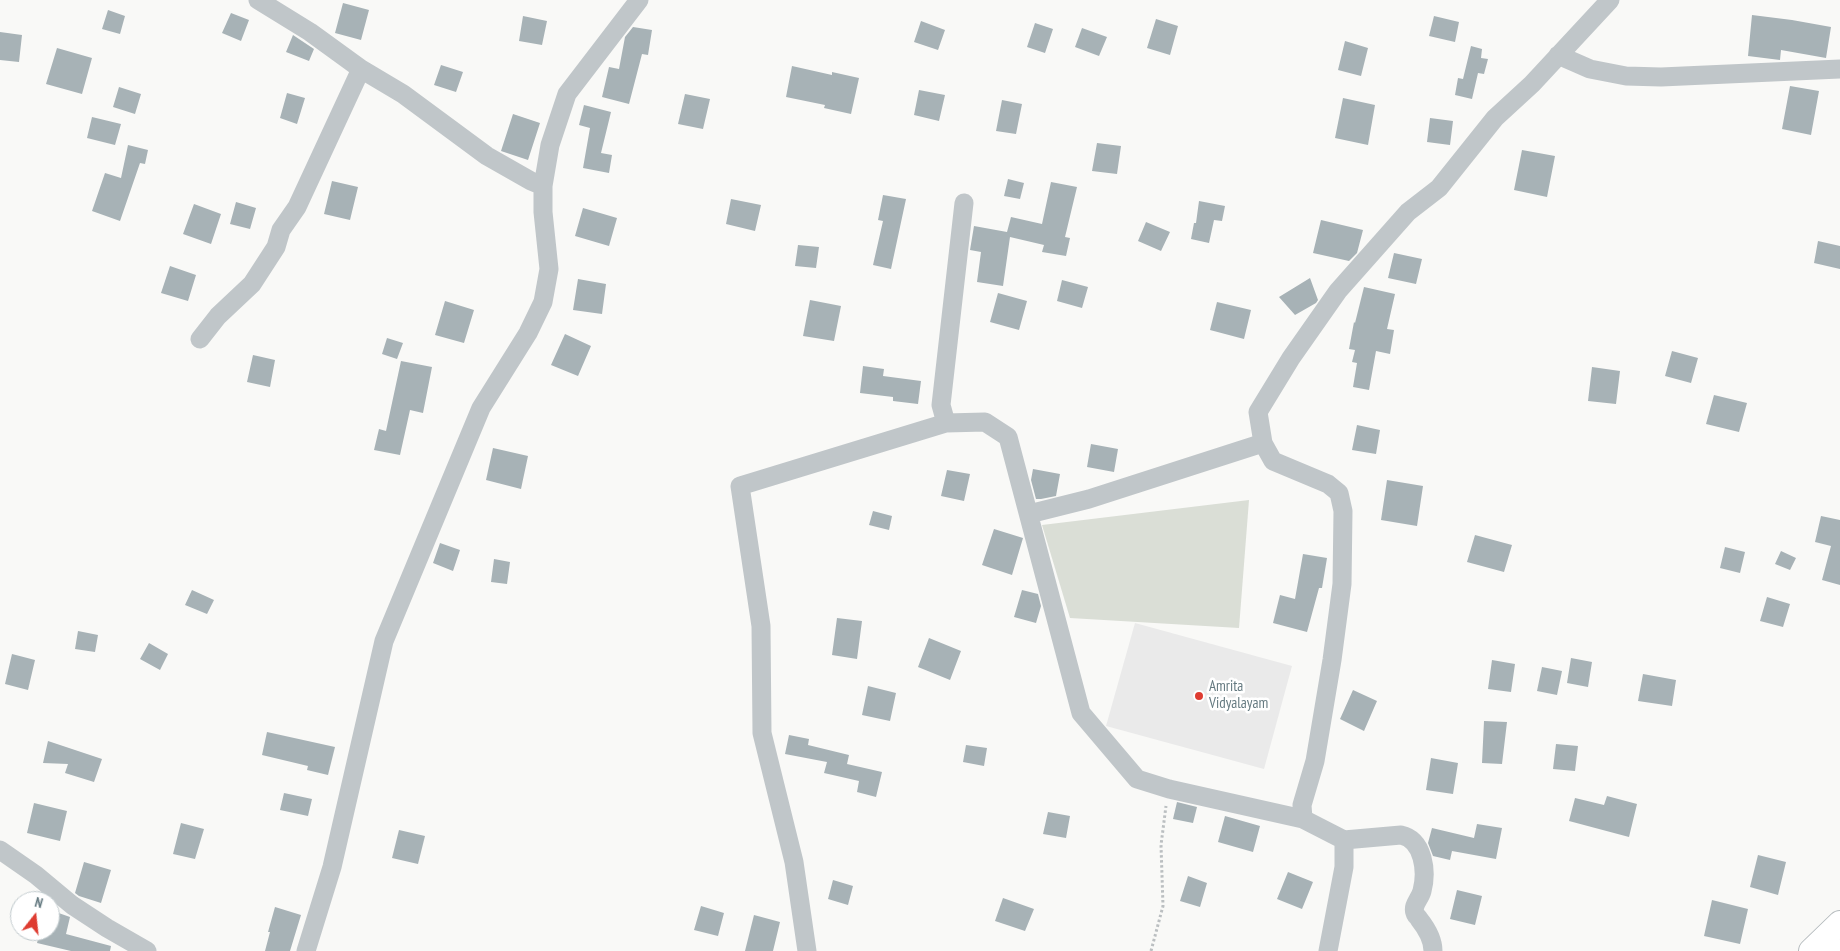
<!DOCTYPE html>
<style>
body{margin:0}
#map{position:relative;width:1840px;height:951px;overflow:hidden;background:#f9f9f7;font-family:"PT Sans Narrow",sans-serif}
canvas{display:block}
.north{position:absolute;left:10px;top:891px;width:50px;height:50px;box-sizing:border-box;background:#fff;border:1px solid #c1cacd;border-radius:50%;rotate:16deg;font-size:14px;font-weight:700;line-height:20px;text-align:center;color:#657a81}
.north::after{content:'';display:block;margin:auto;width:18px;height:22px;background:#de3c31;clip-path:polygon(50% 0,100% 100%,50% 72%,0 100%)}
</style>
<div id="map">
<canvas width="1840" height="951"></canvas>
<div class="north">N</div>
</div>
<script>
const g = document.querySelector('canvas').getContext('2d');
g.lineJoin = 'round';
function fill(path, color) {
  g.fillStyle = color;
  g.fill(path, 'evenodd');
}
function trace(path, color, width, dash) {
  g.strokeStyle = color;
  g.lineWidth = width;
  g.lineCap = dash ? 'butt' : 'round';
  g.setLineDash(dash || []);
  g.stroke(path);
}
function write(font, color, halo, rows, align = 'center') {
  g.font = font + ' "PT Sans Narrow",sans-serif';
  g.lineWidth = 5;
  g.setLineDash([]);
  g.textBaseline = 'middle';
  g.strokeStyle = halo;
  g.fillStyle = color;
  for (const [text, x, y, turn = 0] of rows) {
    g.save();
    g.translate(x, y);
    g.rotate((+turn || 0) * Math.PI / 180);
    g.textAlign = isNaN(turn) ? turn : align;
    if (halo) g.strokeText(text, 0, 0);
    g.fillText(text, 0, 0);
    g.restore();
  }
}
const built = new Path2D(`
 M 1135,623 L 1292,666 L 1264,769 L 1106,726 Z`);
const green = new Path2D(`
 M 1249,500 L 1239,628 L 1070,618 L 1042,525 Z`);
const building = new Path2D(`
 M 343,3 L 369,10 L 361,40 L 335,33 Z
 M 108,10 L 125,16 L 120,34 L 102,29 Z
 M 231,13 L 249,20 L 241,41 L 222,33 Z
 M 1752,15 L 1792,20 L 1831,27 L 1826,58 L 1781,50 L 1780,60 L 1748,56 Z
 M 523,16 L 547,21 L 542,45 L 519,41 Z
 M 1434,16 L 1459,22 L 1455,42 L 1429,36 Z
 M 1156,19 L 1178,26 L 1170,55 L 1147,48 Z
 M 921,21 L 945,30 L 938,50 L 914,42 Z
 M 1035,23 L 1053,29 L 1045,53 L 1027,47 Z
 M 633,27 L 652,30 L 648,55 L 642,54 L 629,104 L 602,97 L 609,67 L 619,69 L 625,37 Z
 M 1082,28 L 1107,37 L 1099,56 L 1075,47 Z
 M 0,32 L 22,35 L 19,62 L 0,60 Z
 M 293,35 L 314,49 L 309,61 L 286,52 Z
 M 1345,41 L 1368,48 L 1361,76 L 1338,70 Z
 M 1471,46 L 1482,49 L 1481,58 L 1488,59 L 1484,74 L 1478,73 L 1472,99 L 1455,95 L 1458,78 L 1463,79 Z
 M 57,48 L 92,58 L 82,94 L 46,84 Z
 M 441,65 L 463,72 L 456,92 L 434,85 Z
 M 792,66 L 832,75 L 832,72 L 859,78 L 851,114 L 824,108 L 825,105 L 786,97 Z
 M 1790,86 L 1819,91 L 1811,135 L 1782,129 Z
 M 119,87 L 141,94 L 135,114 L 113,107 Z
 M 919,90 L 945,95 L 939,121 L 914,115 Z
 M 287,93 L 305,98 L 297,124 L 280,118 Z
 M 685,94 L 710,99 L 703,129 L 678,124 Z
 M 1343,98 L 1375,105 L 1368,145 L 1335,138 Z
 M 1002,100 L 1022,104 L 1016,134 L 996,131 Z
 M 584,105 L 611,112 L 601,153 L 612,155 L 609,173 L 583,168 L 590,128 L 579,125 Z
 M 513,114 L 540,123 L 528,160 L 501,151 Z
 M 92,117 L 121,124 L 115,145 L 87,138 Z
 M 1430,118 L 1453,121 L 1450,145 L 1427,142 Z
 M 1097,143 L 1121,146 L 1117,174 L 1092,171 Z
 M 128,145 L 148,150 L 145,164 L 140,163 L 120,221 L 92,211 L 105,173 L 121,178 Z
 M 1522,150 L 1555,156 L 1547,197 L 1514,190 Z
 M 1008,179 L 1024,183 L 1020,199 L 1004,196 Z
 M 332,181 L 358,187 L 350,220 L 324,214 Z
 M 1051,182 L 1077,187 L 1065,237 L 1070,238 L 1066,256 L 1042,252 L 1044,245 L 1010,237 L 1003,286 L 977,282 L 981,252 L 970,250 L 974,226 L 1007,232 L 1011,217 L 1042,224 Z
 M 883,195 L 906,199 L 891,269 L 873,265 L 883,221 L 878,220 Z
 M 731,199 L 761,205 L 755,231 L 726,224 Z
 M 1199,201 L 1225,206 L 1222,221 L 1214,220 L 1209,243 L 1191,239 L 1194,223 L 1196,223 Z
 M 236,202 L 256,208 L 250,229 L 230,224 Z
 M 194,204 L 221,214 L 211,244 L 183,234 Z
 M 583,208 L 617,218 L 609,246 L 575,236 Z
 M 1321,220 L 1363,230 L 1357,253 L 1349,261 L 1313,253 Z
 M 1146,222 L 1170,232 L 1161,251 L 1138,241 Z
 M 1818,241 L 1840,246 L 1840,269 L 1814,263 Z
 M 798,245 L 819,247 L 816,268 L 795,266 Z
 M 1394,253 L 1422,259 L 1416,284 L 1388,278 Z
 M 170,266 L 196,275 L 188,301 L 161,293 Z
 M 1310,278 L 1318,300 L 1316,303 L 1295,315 L 1279,297 Z
 M 578,279 L 606,284 L 602,314 L 573,310 Z
 M 1062,280 L 1088,287 L 1082,308 L 1057,301 Z
 M 1364,287 L 1395,294 L 1387,329 L 1394,330 L 1390,354 L 1376,351 L 1369,390 L 1353,387 L 1357,363 L 1352,362 L 1355,350 L 1349,349 L 1354,322 L 1355,323 Z
 M 998,293 L 1027,301 L 1019,330 L 990,322 Z
 M 810,300 L 841,306 L 834,341 L 803,336 Z
 M 445,301 L 474,310 L 464,343 L 435,335 Z
 M 1217,302 L 1251,310 L 1244,339 L 1210,330 Z
 M 565,334 L 591,346 L 578,376 L 551,365 Z
 M 387,338 L 403,343 L 397,359 L 382,354 Z
 M 1672,351 L 1698,358 L 1691,383 L 1665,376 Z
 M 253,355 L 275,360 L 270,387 L 247,382 Z
 M 401,361 L 432,367 L 423,413 L 410,410 L 400,455 L 374,450 L 379,429 L 386,431 Z
 M 863,366 L 884,369 L 883,376 L 921,381 L 918,404 L 893,401 L 893,397 L 860,393 Z
 M 1592,367 L 1620,371 L 1616,404 L 1588,401 Z
 M 1714,395 L 1747,403 L 1739,432 L 1706,424 Z
 M 1357,425 L 1380,430 L 1376,454 L 1352,450 Z
 M 1091,444 L 1118,449 L 1114,472 L 1087,467 Z
 M 493,448 L 528,456 L 521,489 L 486,480 Z
 M 1033,469 L 1060,474 L 1056,496 L 1041,499 L 1036,499 L 1031,480 Z
 M 947,470 L 970,474 L 964,501 L 941,496 Z
 M 1387,480 L 1423,486 L 1417,526 L 1381,520 Z
 M 873,511 L 892,516 L 889,530 L 869,525 Z
 M 1821,516 L 1840,520 L 1840,585 L 1822,580 L 1831,546 L 1815,542 Z
 M 994,529 L 1023,538 L 1012,575 L 982,565 Z
 M 1475,535 L 1512,545 L 1504,572 L 1467,562 Z
 M 440,543 L 460,550 L 453,571 L 433,563 Z
 M 1725,547 L 1745,552 L 1740,573 L 1720,568 Z
 M 1781,551 L 1796,558 L 1790,570 L 1775,564 Z
 M 1303,554 L 1327,558 L 1322,588 L 1319,588 L 1307,632 L 1273,623 L 1280,595 L 1295,599 Z
 M 494,559 L 510,562 L 507,584 L 491,582 Z
 M 192,590 L 214,600 L 207,614 L 185,605 Z
 M 1022,590 L 1038,594 L 1041,606 L 1036,623 L 1014,617 Z
 M 1767,597 L 1790,604 L 1783,627 L 1760,621 Z
 M 837,618 L 862,621 L 857,659 L 832,655 Z
 M 78,631 L 98,635 L 95,652 L 75,649 Z
 M 929,638 L 961,651 L 950,680 L 918,667 Z
 M 149,643 L 168,654 L 160,670 L 140,659 Z
 M 12,654 L 35,660 L 28,690 L 5,684 Z
 M 1571,658 L 1592,662 L 1588,687 L 1567,683 Z
 M 1492,660 L 1515,664 L 1511,692 L 1488,689 Z
 M 1542,667 L 1562,671 L 1557,695 L 1537,691 Z
 M 1643,674 L 1676,680 L 1672,706 L 1638,701 Z
 M 868,686 L 896,693 L 890,721 L 862,715 Z
 M 1353,690 L 1377,701 L 1364,731 L 1340,719 Z
 M 1484,721 L 1507,722 L 1502,764 L 1482,763 Z
 M 267,732 L 335,747 L 328,775 L 307,770 L 308,766 L 262,755 Z
 M 789,735 L 809,739 L 808,745 L 849,755 L 847,764 L 882,772 L 876,797 L 857,792 L 859,781 L 824,773 L 827,762 L 785,754 Z
 M 48,741 L 102,759 L 94,782 L 65,773 L 68,764 L 43,763 Z
 M 1556,744 L 1578,746 L 1575,771 L 1553,769 Z
 M 966,745 L 987,748 L 984,766 L 963,762 Z
 M 1431,758 L 1458,763 L 1453,794 L 1426,790 Z
 M 284,793 L 312,799 L 308,816 L 280,810 Z
 M 1607,796 L 1637,804 L 1629,837 L 1569,821 L 1575,798 L 1604,805 Z
 M 1177,802 L 1197,807 L 1193,823 L 1173,819 Z
 M 34,803 L 67,811 L 60,841 L 27,833 Z
 M 1048,812 L 1070,816 L 1066,838 L 1043,834 Z
 M 1225,816 L 1260,826 L 1253,852 L 1218,842 Z
 M 181,823 L 204,829 L 195,859 L 173,854 Z
 M 1477,824 L 1502,828 L 1496,859 L 1452,851 L 1450,860 L 1433,856 L 1428,843 L 1432,828 L 1474,838 Z
 M 399,830 L 425,836 L 418,864 L 392,858 Z
 M 1758,855 L 1786,862 L 1778,895 L 1750,887 Z
 M 84,862 L 111,870 L 101,903 L 79,896 L 75,893 Z
 M 1288,872 L 1313,882 L 1302,909 L 1277,899 Z
 M 1188,876 L 1207,883 L 1200,907 L 1180,901 Z
 M 833,880 L 853,886 L 848,905 L 828,899 Z
 M 1457,890 L 1482,896 L 1475,925 L 1450,919 Z
 M 1003,898 L 1034,909 L 1025,931 L 995,921 Z
 M 1712,900 L 1748,909 L 1740,944 L 1704,936 Z
 M 701,906 L 724,913 L 718,936 L 694,930 Z
 M 275,907 L 301,915 L 290,951 L 265,951 L 270,932 L 268,932 Z
 M 50,910 L 70,917 L 66,934 L 111,946 L 110,951 L 71,951 L 37,943 L 40,931 L 50,931 Z
 M 754,915 L 780,922 L 773,951 L 745,951 Z`);
const path = new Path2D(`
 M 1151,951 L 1163,906 L 1161,845 L 1166,806`);
const minor = new Path2D(`
 M 258,0 L 310,32 L 361,69 L 403,94 L 487,156 L 531,181 L 543,186
 M 1558,55 L 1590,69 L 1626,76 L 1661,77 L 1840,69
 M 200,339 L 218,316 L 252,284 L 276,247 L 281,230 L 297,207 L 361,69
 M 946,423 L 941,405 L 964,203
 M 1029,514 L 1089,499 L 1263,443
 M 1344,840 L 1401,835 C 1424,840 1427,872 1422,891 C 1420,899 1412,905 1415,913 C 1415,915 1419,918 1419,919 C 1427,929 1433,939 1433,951
 M 0,850 L 36,875 L 72,905 L 107,928 L 147,951
 M 306,951 L 332,867 L 384,641 L 481,408 L 528,333 L 543,302 L 549,269 L 543,212 L 543,186 L 550,145 L 567,94 L 639,0
 M 807,951 L 794,862 L 762,733 L 761,626 L 740,486 L 946,423 L 985,422 L 1008,437 L 1081,713 L 1137,779 L 1169,789 L 1303,819
 M 1328,951 L 1344,867 L 1344,840 L 1303,819 L 1302,805 L 1315,761 L 1332,660 L 1342,584 L 1343,511 L 1339,493 L 1328,484 L 1273,461 L 1263,443 L 1258,412 L 1291,358 L 1338,291 L 1408,212 L 1439,188 L 1495,118 L 1532,84 L 1610,0`);
const major = new Path2D(`
 M 1811,951 L 1840,923
 M 1839,951 L 1840,950`);
const markers = [
 [1199,696,5,"#de3c31"]
];
const poiNames = [
 ["Amrita",1209,687],
 ["Vidyalayam",1209,704]
];
fill(built, '#eaeaea');
fill(green, '#daded6');
fill(building, '#a7b2b6');
trace(major, '#b4babd', 26);
trace(path, '#bbbfc1', 3, [2.5, 2.5]);
trace(minor, '#c0c6c9', 19);
trace(major, '#fff', 24);
for (const [x, y, r, color] of markers) {
  const dot = new Path2D();
  dot.arc(x, y, r, 0, 2 * Math.PI);
  g.fillStyle = color;
  g.fill(dot);
  trace(dot, '#fff', 2);
}
write('15px', '#657a81', '#fff', poiNames, 'left');
</script>
